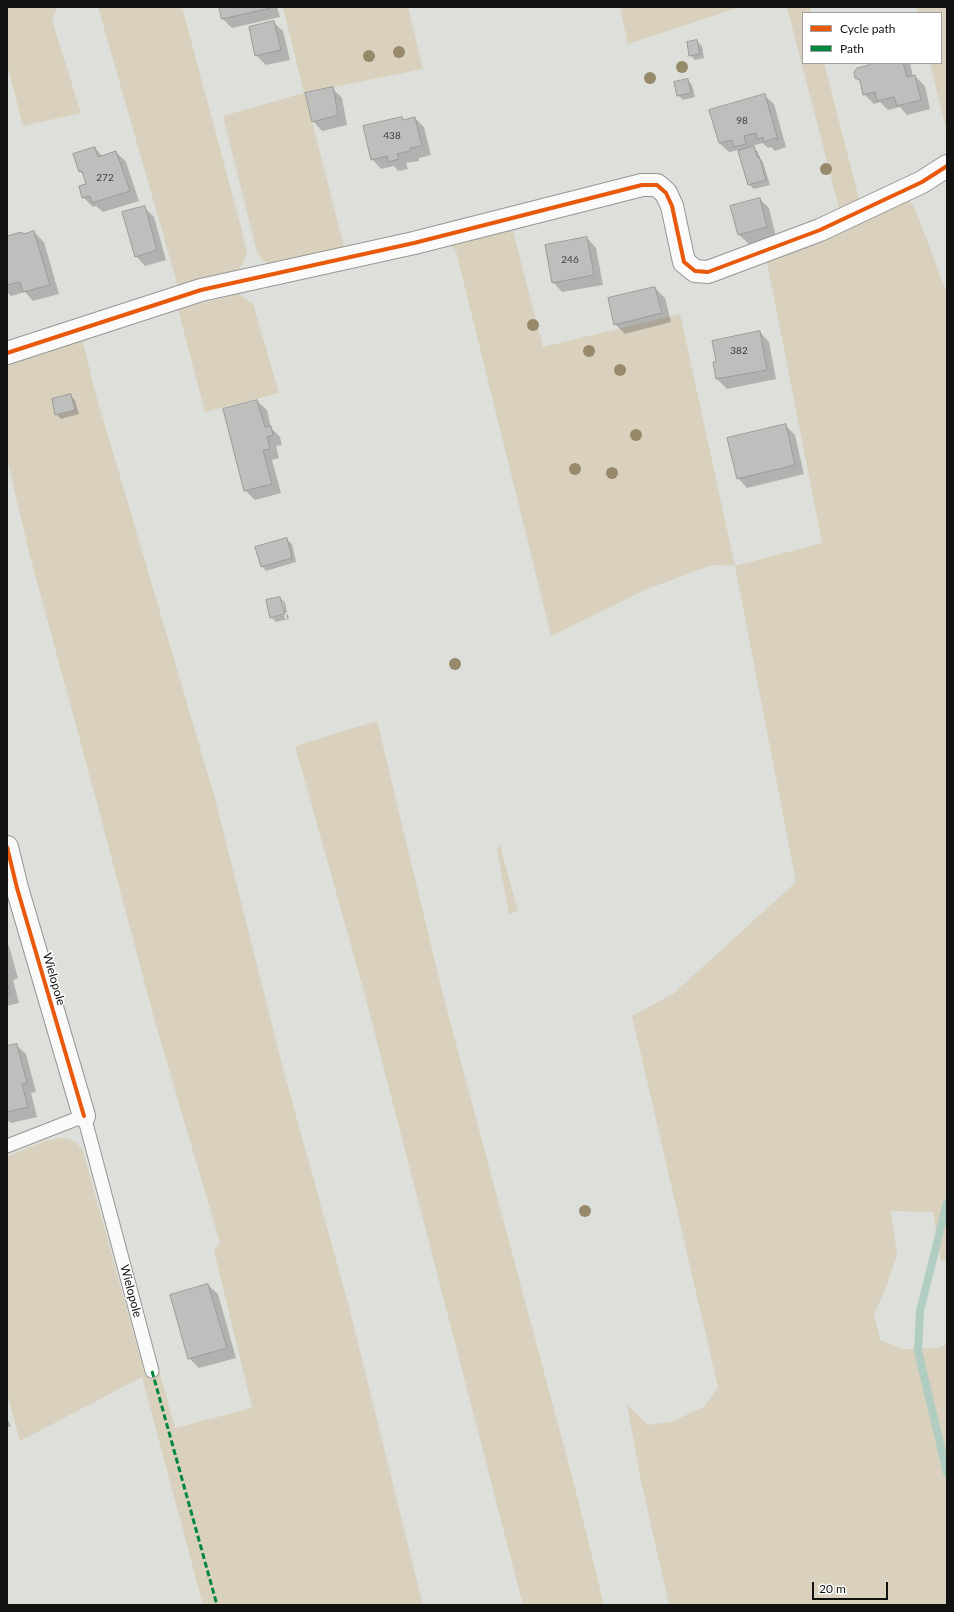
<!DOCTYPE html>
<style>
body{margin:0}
#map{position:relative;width:954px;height:1612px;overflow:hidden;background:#dddfdb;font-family:Lato,sans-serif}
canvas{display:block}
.frame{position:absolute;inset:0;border:8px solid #11120f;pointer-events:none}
.legend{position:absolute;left:802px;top:12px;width:140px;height:52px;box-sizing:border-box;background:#fff;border:1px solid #a0a09f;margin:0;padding:5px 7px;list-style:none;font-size:12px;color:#11120f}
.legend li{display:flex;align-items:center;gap:8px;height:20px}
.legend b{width:20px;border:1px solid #a0a09f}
.scale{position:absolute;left:812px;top:1582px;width:76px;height:18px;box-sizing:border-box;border:2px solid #11120f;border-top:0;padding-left:5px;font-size:12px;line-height:14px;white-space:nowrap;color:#11120f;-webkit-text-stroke:3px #fff;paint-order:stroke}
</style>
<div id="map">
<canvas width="954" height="1612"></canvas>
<div class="frame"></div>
<ul class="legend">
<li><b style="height:5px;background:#e8590c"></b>Cycle path</li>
<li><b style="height:5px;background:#00873e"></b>Path</li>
</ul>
<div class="scale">20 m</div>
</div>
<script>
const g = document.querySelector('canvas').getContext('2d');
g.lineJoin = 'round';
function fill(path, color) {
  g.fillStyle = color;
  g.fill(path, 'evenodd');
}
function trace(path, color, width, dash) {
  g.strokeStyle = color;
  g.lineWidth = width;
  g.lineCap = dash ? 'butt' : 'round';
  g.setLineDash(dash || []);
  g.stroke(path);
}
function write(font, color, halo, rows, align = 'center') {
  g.font = font + ' Lato,sans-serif';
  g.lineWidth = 3;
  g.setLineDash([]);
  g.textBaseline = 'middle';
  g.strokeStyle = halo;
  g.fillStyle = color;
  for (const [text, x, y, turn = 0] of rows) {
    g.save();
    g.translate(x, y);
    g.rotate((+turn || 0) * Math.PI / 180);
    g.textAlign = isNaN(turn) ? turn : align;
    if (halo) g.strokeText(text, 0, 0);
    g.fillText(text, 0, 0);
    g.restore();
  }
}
const green = new Path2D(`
 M 7,7 L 57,7 L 52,20 L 81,113 L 23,126 L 7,64 Z
 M 98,7 L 182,7 L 241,227 L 247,253 L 242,265 L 231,277 L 179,290 Z
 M 283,7 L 408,7 L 423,69 L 305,93 L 345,251 L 269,264 L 261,259 L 256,248 L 223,116 L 304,93 Z
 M 620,7 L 740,7 L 628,44 Z
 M 787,7 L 810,7 L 812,13 L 803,13 L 803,63 L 824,63 L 859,199 L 839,208 Z
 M 916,7 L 947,7 L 947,133 L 930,63 L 941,63 L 941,13 L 918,13 Z
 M 907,198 L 914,206 L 947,294 L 947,1261 L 941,1261 L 933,1212 L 891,1211 L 897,1254 L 886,1287 L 874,1314 L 880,1340 L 904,1349 L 940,1348 L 947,1343 L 947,1605 L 669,1605 L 640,1476 L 627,1404 L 648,1425 L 671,1422 L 704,1407 L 718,1387 L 632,1016 L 673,994 L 796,882 L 735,566 L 712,565 L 647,589 L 551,636 L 456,251 L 450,244 L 511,223 L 543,347 L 680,314 L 735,566 L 822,543 L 766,257 Z
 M 239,294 L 253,304 L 279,393 L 205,412 L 178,309 Z
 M 82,337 L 94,388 L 216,802 L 285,1076 L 348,1303 L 423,1605 L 203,1605 L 142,1377 L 20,1441 L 7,1393 L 7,1157 C 22,1151 54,1134 69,1139 C 76,1141 79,1146 83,1151 L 145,1375 L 158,1367 L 175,1428 L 252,1408 L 214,1250 L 220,1243 L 155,1022 L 97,803 L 30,556 L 7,459 L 7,362 Z
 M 377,721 L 443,995 L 574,1484 L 604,1605 L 523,1605 L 363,988 L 295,746 Z
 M 500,845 L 518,911 L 509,914 L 497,849 Z`);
const shadow = new Path2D(`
 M 220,7 L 277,7 L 280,17 L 232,28 L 223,19 Z
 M 273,22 L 283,31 L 290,60 L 266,65 L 256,55 Z
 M 697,41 L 702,46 L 704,58 L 695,60 L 690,55 Z
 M 869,63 L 910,63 L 913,77 L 915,76 L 925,86 L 930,109 L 907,115 L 900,107 L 888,110 L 880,102 L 874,104 L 864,94 L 861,83 L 856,77 L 870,65 Z
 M 688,80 L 692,85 L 695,97 L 683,100 L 678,95 Z
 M 332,88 L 342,98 L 347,125 L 322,131 L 313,121 Z
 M 764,95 L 774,104 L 786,147 L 775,151 L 771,147 L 768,148 L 763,143 L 752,146 L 758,152 L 760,158 L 763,162 L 770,185 L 754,189 L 749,184 L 740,151 L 738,150 L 729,152 L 719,143 Z
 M 402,118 L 405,120 L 415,118 L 424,127 L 431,155 L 419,158 L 419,161 L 406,163 L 408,169 L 398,171 L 394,166 L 381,169 L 372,159 Z
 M 95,148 L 103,157 L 116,152 L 126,162 L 139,201 L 103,212 L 96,206 L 93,207 L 83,197 L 87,184 L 84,176 L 80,171 Z
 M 760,199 L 769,208 L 776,237 L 749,244 L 739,235 L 732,207 Z
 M 144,207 L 154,217 L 166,260 L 145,266 L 136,256 Z
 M 34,232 L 44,242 L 59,294 L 33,301 L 25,292 L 11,296 L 7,292 L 7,237 Z
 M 587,238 L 596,248 L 603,285 L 562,292 L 553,282 Z
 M 655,288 L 665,298 L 671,322 L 625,334 L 615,324 Z
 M 760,332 L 769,342 L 776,379 L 727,389 L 717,379 L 714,363 Z
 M 70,395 L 75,400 L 79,414 L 61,419 L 56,414 Z
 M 257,401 L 267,410 L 271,428 L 280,437 L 282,445 L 276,446 L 279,458 L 272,460 L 281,493 L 255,500 L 245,490 Z
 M 785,425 L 795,435 L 804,474 L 747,488 L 738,478 Z
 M 287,540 L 292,544 L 296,562 L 266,571 L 262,566 Z
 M 280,598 L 285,602 L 287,612 L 285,613 L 283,602 L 281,602 L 273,618 L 284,615 L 285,619 L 287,619 L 286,615 L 288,614 L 289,619 L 276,622 L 271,617 Z
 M 7,943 L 9,946 L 18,978 L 13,980 L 19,1003 L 7,1006 Z
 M 16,1045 L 26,1054 L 36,1092 L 31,1093 L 37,1117 L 11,1123 L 7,1120 L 7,1047 Z
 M 208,1285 L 218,1294 L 236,1358 L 199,1368 L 189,1358 Z
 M 7,1418 L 11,1426 L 7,1428 Z`);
const stream = new Path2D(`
 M 947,1203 L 920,1311 L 918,1351 L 947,1473`);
const building = new Path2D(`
 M 219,7 L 270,7 L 271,8 L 222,19 Z
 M 274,21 L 281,50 L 255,56 L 249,27 Z
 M 697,40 L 700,54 L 689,56 L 687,42 Z
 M 868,63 L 903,63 L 907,77 L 915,75 L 921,100 L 897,106 L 894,97 L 877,101 L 875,92 L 863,95 L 860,80 L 855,78 L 854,72 L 857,68 L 869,65 Z
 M 688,79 L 691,93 L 677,96 L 674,82 Z
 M 333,87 L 338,115 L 312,122 L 305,93 Z
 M 765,94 L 778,140 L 776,138 L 764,142 L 763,137 L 757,139 L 756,133 L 744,136 L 746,144 L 734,147 L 732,140 L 719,143 L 709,110 Z
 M 402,117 L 403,120 L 415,117 L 422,146 L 410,148 L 410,151 L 397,154 L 399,159 L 388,162 L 387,156 L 371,160 L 363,126 Z
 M 754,146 L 757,157 L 759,156 L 766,180 L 748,185 L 738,151 Z
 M 95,147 L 98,157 L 116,151 L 130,191 L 92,203 L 90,196 L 82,198 L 79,186 L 86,184 L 82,171 L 79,172 L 73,154 Z
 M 760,198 L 767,227 L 738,235 L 730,206 Z
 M 145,206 L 157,250 L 135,257 L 122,212 Z
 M 34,231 L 50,285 L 23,292 L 20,282 L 7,285 L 7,236 L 22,232 L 23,234 Z
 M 587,237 L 594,275 L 552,283 L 545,245 Z
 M 655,287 L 662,313 L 614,325 L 608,298 Z
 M 760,331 L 767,370 L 716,379 L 713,362 L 716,361 L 712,341 Z
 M 71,394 L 75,410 L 55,415 L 52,399 Z
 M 257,400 L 265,427 L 271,426 L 273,435 L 267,437 L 270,449 L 263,450 L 272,484 L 244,491 L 223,409 Z
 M 786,424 L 795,465 L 737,479 L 727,438 Z
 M 287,538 L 292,558 L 261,567 L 255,547 Z
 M 280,597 L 285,614 L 270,618 L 266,600 Z
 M 7,981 L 10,993 L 7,994 Z
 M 17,1044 L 27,1083 L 22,1084 L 28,1107 L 7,1112 L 7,1046 Z
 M 208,1284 L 227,1348 L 188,1359 L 170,1295 Z`);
const lane = new Path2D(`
 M 7,1146 L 84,1116 L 152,1371`);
const street = new Path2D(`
 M 7,353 L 201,290 L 414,243 L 642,185 L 657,185 L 666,193 L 672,206 L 684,262 L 695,271 L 708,272 L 820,230 L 922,182 L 947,166
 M 7,847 L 17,888 L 84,1116`);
const quiet = new Path2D(`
 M 152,1371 L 217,1605`);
const cycleway = new Path2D(`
 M 7,353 L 201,290 L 414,243 L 642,185 L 657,185 L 666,193 L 672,206 L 684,262 L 695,271 L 708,272 L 820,230 L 922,182 L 947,166
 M 7,847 L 17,888 L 84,1116`);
const trees = [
 [399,52],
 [369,56],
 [682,67],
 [650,78],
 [826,169],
 [533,325],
 [589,351],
 [620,370],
 [636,435],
 [575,469],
 [612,473],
 [455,664],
 [585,1211]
];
const numberNames = [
 ["98",742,121],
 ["438",392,136],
 ["272",105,178],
 ["246",570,260],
 ["382",739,351]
];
const streetNames = [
 ["Wielopole",54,979,74],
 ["Wielopole",131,1291,75]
];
fill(green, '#d9d0be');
fill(shadow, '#0003');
trace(stream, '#b1cdc2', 8);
fill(building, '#bebfbc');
trace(building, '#9a9b98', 1);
trace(lane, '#969794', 15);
trace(street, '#969794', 24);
trace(lane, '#fafafa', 13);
trace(street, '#fafafa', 22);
trace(quiet, '#00873e', 3, [6, 3]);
trace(cycleway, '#e8590c', 4);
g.fillStyle = '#978a6b';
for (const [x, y] of trees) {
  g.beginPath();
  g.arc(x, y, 6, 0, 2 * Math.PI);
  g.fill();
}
write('10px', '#3c3d3a', null, numberNames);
write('12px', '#11120f', '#fff', streetNames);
</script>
